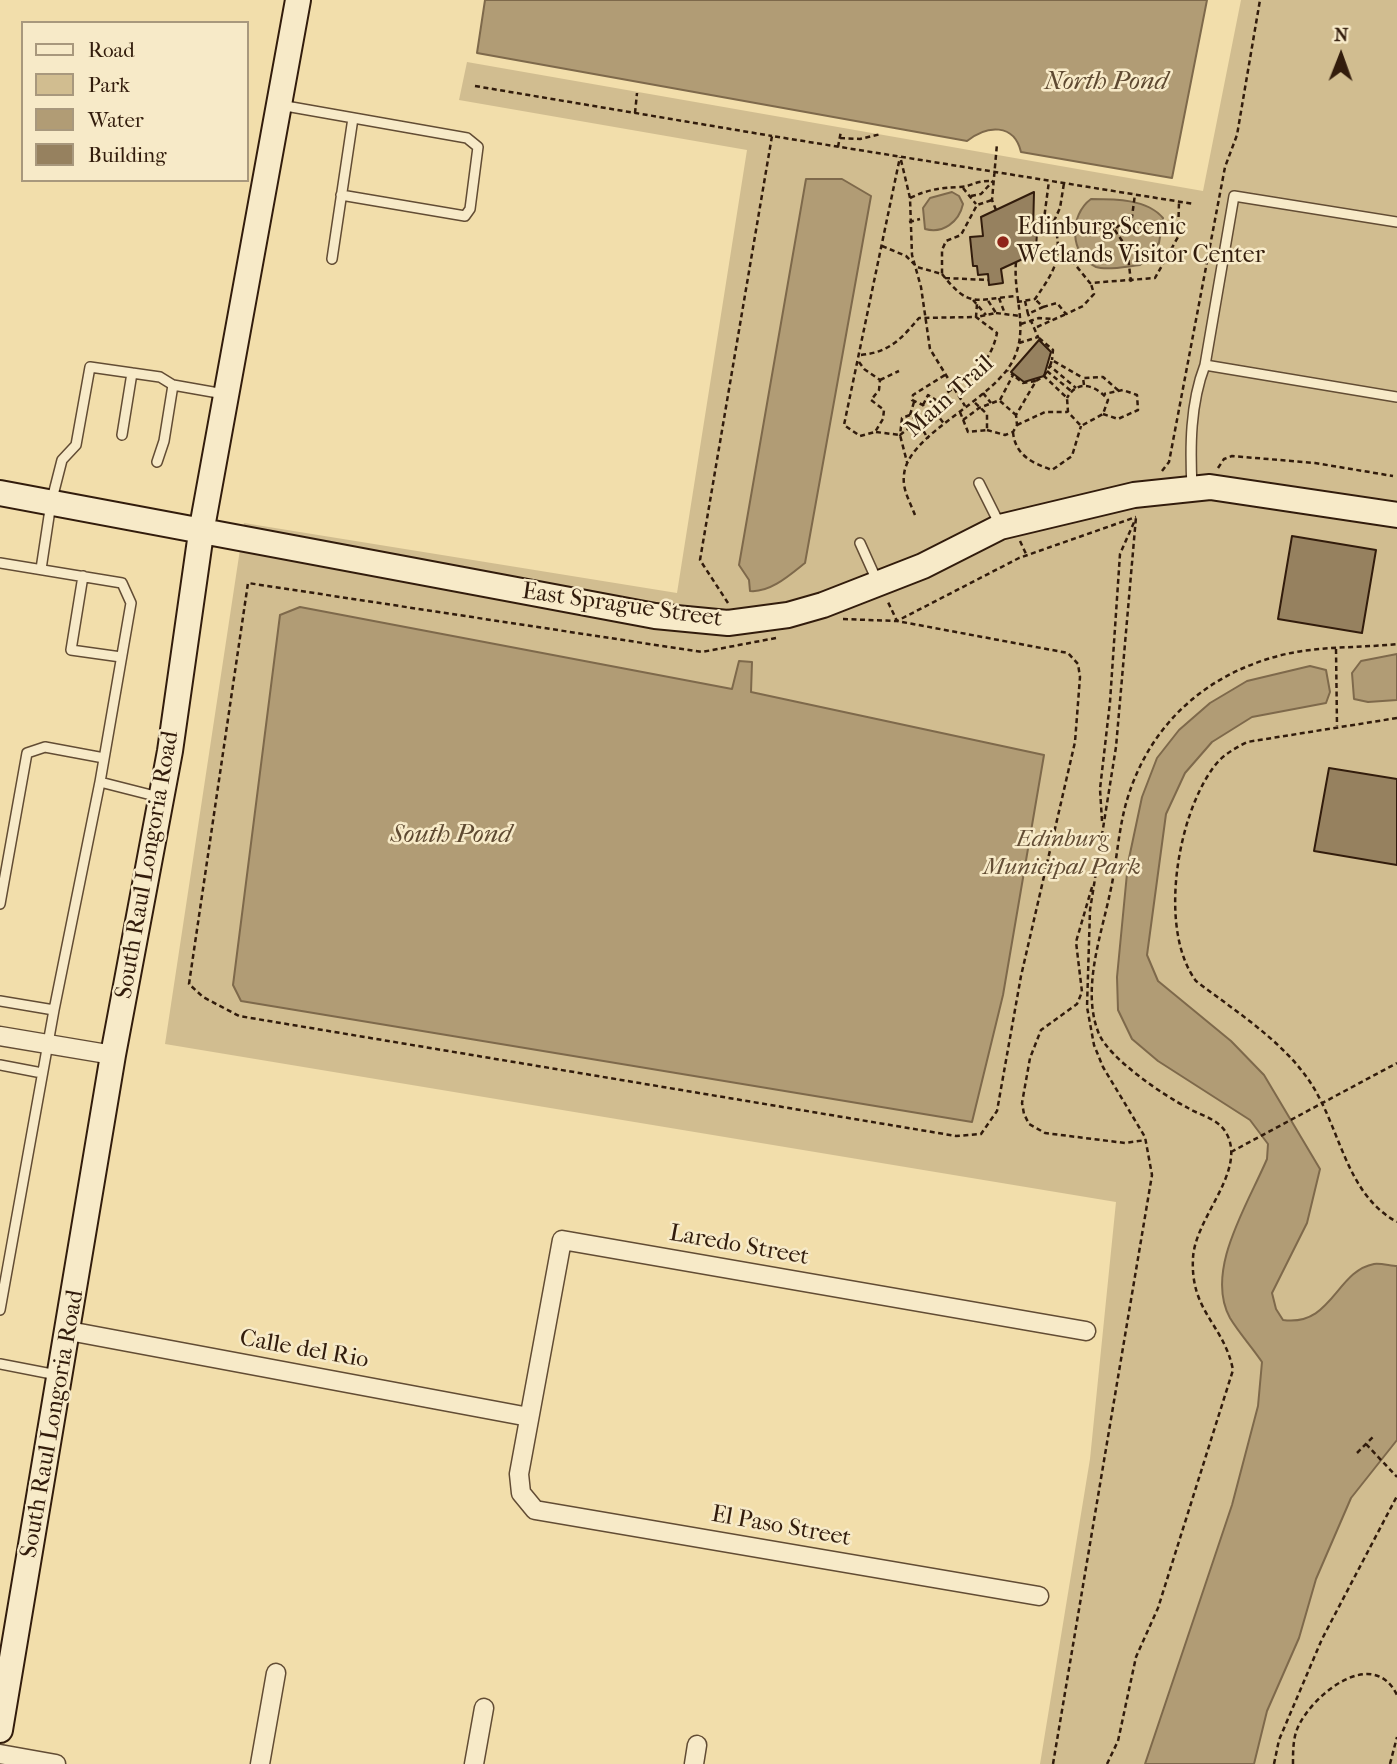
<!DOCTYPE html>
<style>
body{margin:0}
#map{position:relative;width:1397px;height:1764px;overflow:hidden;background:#f2deab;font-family:"IM FELL French Canon",serif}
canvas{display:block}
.legend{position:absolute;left:21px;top:21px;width:228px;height:161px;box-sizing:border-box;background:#f7eac8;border:2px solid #a8987d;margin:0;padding:9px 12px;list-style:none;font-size:21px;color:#321c0c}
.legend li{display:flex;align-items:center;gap:14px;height:35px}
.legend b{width:35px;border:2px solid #a8987d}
.north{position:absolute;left:1306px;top:21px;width:70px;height:70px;-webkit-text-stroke:5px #f7eac8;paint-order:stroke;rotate:1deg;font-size:19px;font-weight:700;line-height:28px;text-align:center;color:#321c0c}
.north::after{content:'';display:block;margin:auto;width:24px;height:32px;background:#321c0c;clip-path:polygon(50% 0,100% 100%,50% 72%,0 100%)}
</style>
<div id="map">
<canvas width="1397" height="1764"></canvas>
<ul class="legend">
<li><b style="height:9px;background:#f7eac8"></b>Road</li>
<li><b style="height:19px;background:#d1bd90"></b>Park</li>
<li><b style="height:19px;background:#b19c75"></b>Water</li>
<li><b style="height:19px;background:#96815f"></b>Building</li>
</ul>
<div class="north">N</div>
</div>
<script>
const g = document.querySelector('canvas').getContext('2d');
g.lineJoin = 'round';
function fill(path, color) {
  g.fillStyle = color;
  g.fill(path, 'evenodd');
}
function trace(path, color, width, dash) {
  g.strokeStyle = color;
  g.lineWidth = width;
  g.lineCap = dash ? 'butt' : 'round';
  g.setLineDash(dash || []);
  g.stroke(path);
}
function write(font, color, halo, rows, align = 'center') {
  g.font = font + ' "IM FELL French Canon",serif';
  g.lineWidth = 5;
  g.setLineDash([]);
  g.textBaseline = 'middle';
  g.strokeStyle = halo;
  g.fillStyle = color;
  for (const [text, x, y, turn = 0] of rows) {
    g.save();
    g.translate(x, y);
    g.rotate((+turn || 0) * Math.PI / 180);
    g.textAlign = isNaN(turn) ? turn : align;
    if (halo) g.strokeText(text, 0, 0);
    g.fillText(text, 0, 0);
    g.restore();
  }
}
const green = new Path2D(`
 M 1241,0 L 1397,0 L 1397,1764 L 1040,1764 L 1090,1459 L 1116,1202 L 165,1044 L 244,523 L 677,593 L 747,150 L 459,100 L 467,62 L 1203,191 Z`);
const water = new Path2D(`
 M 485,0 L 1207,0 L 1172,178 L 1021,152 C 1014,123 987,125 967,141 L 477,53 Z
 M 806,179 L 842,179 L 871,196 L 805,563 C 790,575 770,593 750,591 L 749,580 L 739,565 Z
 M 952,192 L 959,196 L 963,204 C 959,222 943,234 925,229 L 923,208 L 930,198 Z
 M 1091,199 C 1115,199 1147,199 1163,218 L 1159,243 L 1140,265 C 1128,266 1108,271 1096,267 C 1069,255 1069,215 1091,199 Z
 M 300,607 L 732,689 L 739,661 L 752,662 L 751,692 L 1044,755 L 1003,995 L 972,1122 L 241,1001 L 233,985 L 280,615 Z
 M 1397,654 L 1397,700 L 1368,702 L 1354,699 L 1352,673 L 1361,661 Z
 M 1310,666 L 1326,670 L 1330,692 L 1326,703 L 1252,717 L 1212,742 L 1185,773 L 1166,814 L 1147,955 L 1158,981 L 1231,1041 L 1264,1075 L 1320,1169 L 1307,1223 L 1272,1293 L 1276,1309 L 1283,1320 C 1332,1327 1336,1271 1374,1264 C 1381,1263 1391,1266 1397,1266 L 1397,1440 L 1351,1498 L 1316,1579 L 1299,1638 L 1267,1711 L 1254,1764 L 1145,1764 L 1232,1505 L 1258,1406 L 1262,1362 C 1252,1347 1239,1333 1230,1318 C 1204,1271 1248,1204 1267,1159 L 1268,1144 L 1250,1120 L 1158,1061 L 1132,1039 L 1118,1010 L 1117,977 L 1128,863 L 1142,797 L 1157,758 L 1179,730 L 1210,703 L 1247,681 Z`);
const building = new Path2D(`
 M 1034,192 L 1033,233 L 1037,233 L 1036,248 L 1025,253 L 1027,257 L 1001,269 L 1003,283 L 989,285 L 988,274 L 978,275 L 977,266 L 973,266 L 970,237 L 983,236 L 981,217 Z
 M 1039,340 L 1051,352 L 1044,376 L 1024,382 L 1011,372 Z
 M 1292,536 L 1376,550 L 1362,633 L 1278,619 Z
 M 1329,768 L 1397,779 L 1397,865 L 1314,851 Z`);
const path = new Path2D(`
 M 475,86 L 772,136
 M 635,113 L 637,93
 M 840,138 L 860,139 L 881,134
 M 838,147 L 841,131
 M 901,160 L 910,198 L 912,255 L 921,287 L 930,349 L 965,406
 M 963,188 L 976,204
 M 971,196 L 981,194 L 993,181
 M 910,198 C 929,189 940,188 960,187 C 971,187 975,180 993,181
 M 996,210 L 992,200 L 997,144
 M 1044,219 L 1070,227 L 1084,225 L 1114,229
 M 909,222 L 920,219
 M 1033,225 L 1044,219 L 1049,181
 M 882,246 L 906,256 L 917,267 L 942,274 L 942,250 L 946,241 L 961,235 L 977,205 L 992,200
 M 1061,247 L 1090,283 L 1155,278 L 1178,237 L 1179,202
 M 942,274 C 969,308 974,300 1015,296
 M 945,278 L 989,280
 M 1131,282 L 1127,248 L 1114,229 L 1132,217 L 1135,194
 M 999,298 L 1005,314
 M 973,300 L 986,315
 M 1025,301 L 1028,314 L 1043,307 L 1035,299
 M 1017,302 L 1035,299 C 1056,269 1063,257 1054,221 L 1060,208 L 1064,183
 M 1043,307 L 1057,303 L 1066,314 L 1083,306 L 1094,294 L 1091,284
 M 996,313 L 1020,316
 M 1021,324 L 1039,318 L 1056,319
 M 1037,327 L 1066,314
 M 1039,338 L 1053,350 L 1052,360
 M 1019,343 L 1038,337 L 1028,314
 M 861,355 C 890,352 901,339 919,318 L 976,317 L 977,304
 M 859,362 L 864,369 L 880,380 L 879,390 L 871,400 L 884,410 L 883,419 L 875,432 L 860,436 L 844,425 L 900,157
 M 1050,366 L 1052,360 L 1083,378
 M 1047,371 L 1071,391
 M 1044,376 L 1050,366 L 1076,388
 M 880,380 L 899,371
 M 1036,381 L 1044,376 L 1067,398 L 1068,412 L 1081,426 L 1103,414 L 1108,400 C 1097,386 1078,378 1067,398
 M 1084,385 L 1083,378 L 1103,377 L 1119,391
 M 983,393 L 991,403
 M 1000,401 L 1016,415
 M 914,402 L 910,415 L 918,421 L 929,413 L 936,413 L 945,425
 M 923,405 L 928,395 L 936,400
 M 960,412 L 968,432 L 987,430 L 987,414 L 973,401
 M 936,413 L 937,401 C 964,377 989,371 997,333 L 976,317 L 996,313 L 987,299
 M 927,414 L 923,405 L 912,400 L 913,395 L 945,375
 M 1103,414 L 1118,419 L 1138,410 L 1137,395 L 1123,390 L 1104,394
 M 910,415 L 902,418 L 900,435 L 918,421 L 928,439
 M 963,420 L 979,408 L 1000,400 L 1013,375 L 1008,371
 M 1017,425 L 1045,412 L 1067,412
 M 987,430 L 1005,435 L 1013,432 L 1017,425 L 1016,415 L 1036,381 L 1023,383 L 1013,375
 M 876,432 L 900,435 L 907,462
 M 1013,432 C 1015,455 1032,463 1052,470 L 1072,456 L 1081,426
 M 1218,468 L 1224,459 L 1232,456 L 1315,463 L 1393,476
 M 1162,471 L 1169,462 L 1225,167 L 1237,135 L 1260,0
 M 915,515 C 910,502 902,489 904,475 C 907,433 998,399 1015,356 C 1028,326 1013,294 1016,262
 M 1020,541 L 1027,556
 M 728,603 L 700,560 L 772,136 L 1194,204
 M 843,619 L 897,621 L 1019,558 L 1136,517
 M 776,638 L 702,652 L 248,583 L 189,984 L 203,997 L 239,1016 L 956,1136 L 981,1134 L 997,1111 L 1021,976 L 1075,742 L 1080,677 L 1078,664 L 1068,653 L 897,621 L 887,600
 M 1336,649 L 1337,726
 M 1397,718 L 1247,742 C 1234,749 1222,755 1213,768 C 1177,817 1158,930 1196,981 C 1235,1011 1280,1039 1308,1079 C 1341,1126 1344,1193 1397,1222
 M 1102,821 L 1100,789 L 1110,702 L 1120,554 L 1135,520
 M 1092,887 L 1076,942 L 1082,992 L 1077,1004 L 1041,1030 L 1030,1058 L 1022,1103 L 1024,1114 L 1029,1124 L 1045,1133 L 1125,1143 L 1146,1140
 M 1231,1152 L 1397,1063
 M 1366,1444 L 1397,1477
 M 1357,1453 L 1374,1436
 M 1053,1764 L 1152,1175 L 1145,1137 L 1103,1067 L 1094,1045 L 1087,1007 L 1090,910 L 1116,747 L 1136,517
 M 1107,1764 L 1118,1741 L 1136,1657 L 1158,1608 L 1233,1370 C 1224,1324 1190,1312 1193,1258 C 1195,1219 1242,1176 1229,1139 C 1222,1119 1203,1117 1188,1108 C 1163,1095 1110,1059 1099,1034 C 1081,991 1101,936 1110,893 C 1117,863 1118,830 1127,800 C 1150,723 1208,672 1286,654 C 1322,646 1361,648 1397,644
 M 1274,1764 L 1279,1740 L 1322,1639 L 1397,1496
 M 1293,1764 C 1293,1751 1293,1738 1298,1727 C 1313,1694 1373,1646 1397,1695
 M 1390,1764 L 1397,1737`);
const lane = new Path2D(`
 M 280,105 L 467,138 L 478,147 L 470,209 L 465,216 L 341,195
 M 1397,222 L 1234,196 L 1205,365 L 1397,397
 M 332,259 L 353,118
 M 122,435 L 132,373
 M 157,462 L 164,441 L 173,385
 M 979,483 L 1000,525
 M 1192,488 C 1190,447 1190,404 1205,365
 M 860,543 L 878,583
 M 0,563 L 122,583 L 131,603 L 100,782 L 159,797
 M 41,569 L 51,503 L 62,460 L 76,445 L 90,367 L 160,377 L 173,385 L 224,394
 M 83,576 L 71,650 L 121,657
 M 0,904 L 27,753 L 45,747 L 104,758
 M 0,1001 L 54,1010
 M 0,1065 L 42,1073
 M 0,1310 L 54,1010 L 100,782
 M 0,1364 L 57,1375`);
const street = new Path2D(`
 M 0,1036 L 113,1055
 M 69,1331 L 529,1417
 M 1039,1596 L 535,1510 L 521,1493 L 519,1474 L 562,1240 L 1086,1331
 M 0,1754 L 56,1764
 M 260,1764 L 276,1673
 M 474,1764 L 484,1708
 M 694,1764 L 697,1745`);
const secondary = new Path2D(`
 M 0,493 L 655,616 L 728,623 L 788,615 L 823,605 L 923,566 L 1000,527 L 1134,495 L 1210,487 L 1397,515
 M 0,1730 L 113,1055 L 170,751 L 201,533 L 298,0`);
const markers = [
 [1003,242,7,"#8f2418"]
];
const poiNames = [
 ["Edinburg Scenic",1017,228],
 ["Wetlands Visitor Center",1017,256]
];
const streetNames = [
 ["Main Trail",950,397,-42],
 ["East Sprague Street",622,606,8],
 ["South Raul Longoria Road",148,865,-80],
 ["Laredo Street",739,1246,10],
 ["Calle del Rio",304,1350,10],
 ["South Raul Longoria Road",53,1424,-80],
 ["El Paso Street",781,1527,10]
];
const parkNames = [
 ["Edinburg",1062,840],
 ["Municipal Park",1062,868]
];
const waterNames = [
 ["North Pond",1106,83],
 ["South Pond",451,836]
];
fill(green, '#d1bd90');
fill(water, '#b19c75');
trace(water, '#7e694b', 2);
fill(building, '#96815f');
trace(building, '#321c0c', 2);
trace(lane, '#624c34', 12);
trace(street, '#624c34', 21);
trace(secondary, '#321c0c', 28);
trace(path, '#321c0c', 2.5, [5, 3.5]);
trace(lane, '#f7eac8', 9);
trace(street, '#f7eac8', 18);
trace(secondary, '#f7eac8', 24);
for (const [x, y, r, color] of markers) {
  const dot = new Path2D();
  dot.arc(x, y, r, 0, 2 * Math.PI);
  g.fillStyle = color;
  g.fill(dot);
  trace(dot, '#f7eac8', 2.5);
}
write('24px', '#321c0c', '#f7eac8', poiNames, 'left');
write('24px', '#321c0c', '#f7eac8', streetNames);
write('italic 24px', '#624c34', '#f7eac8', parkNames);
write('italic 26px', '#5e4931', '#f7eac8', waterNames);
</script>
